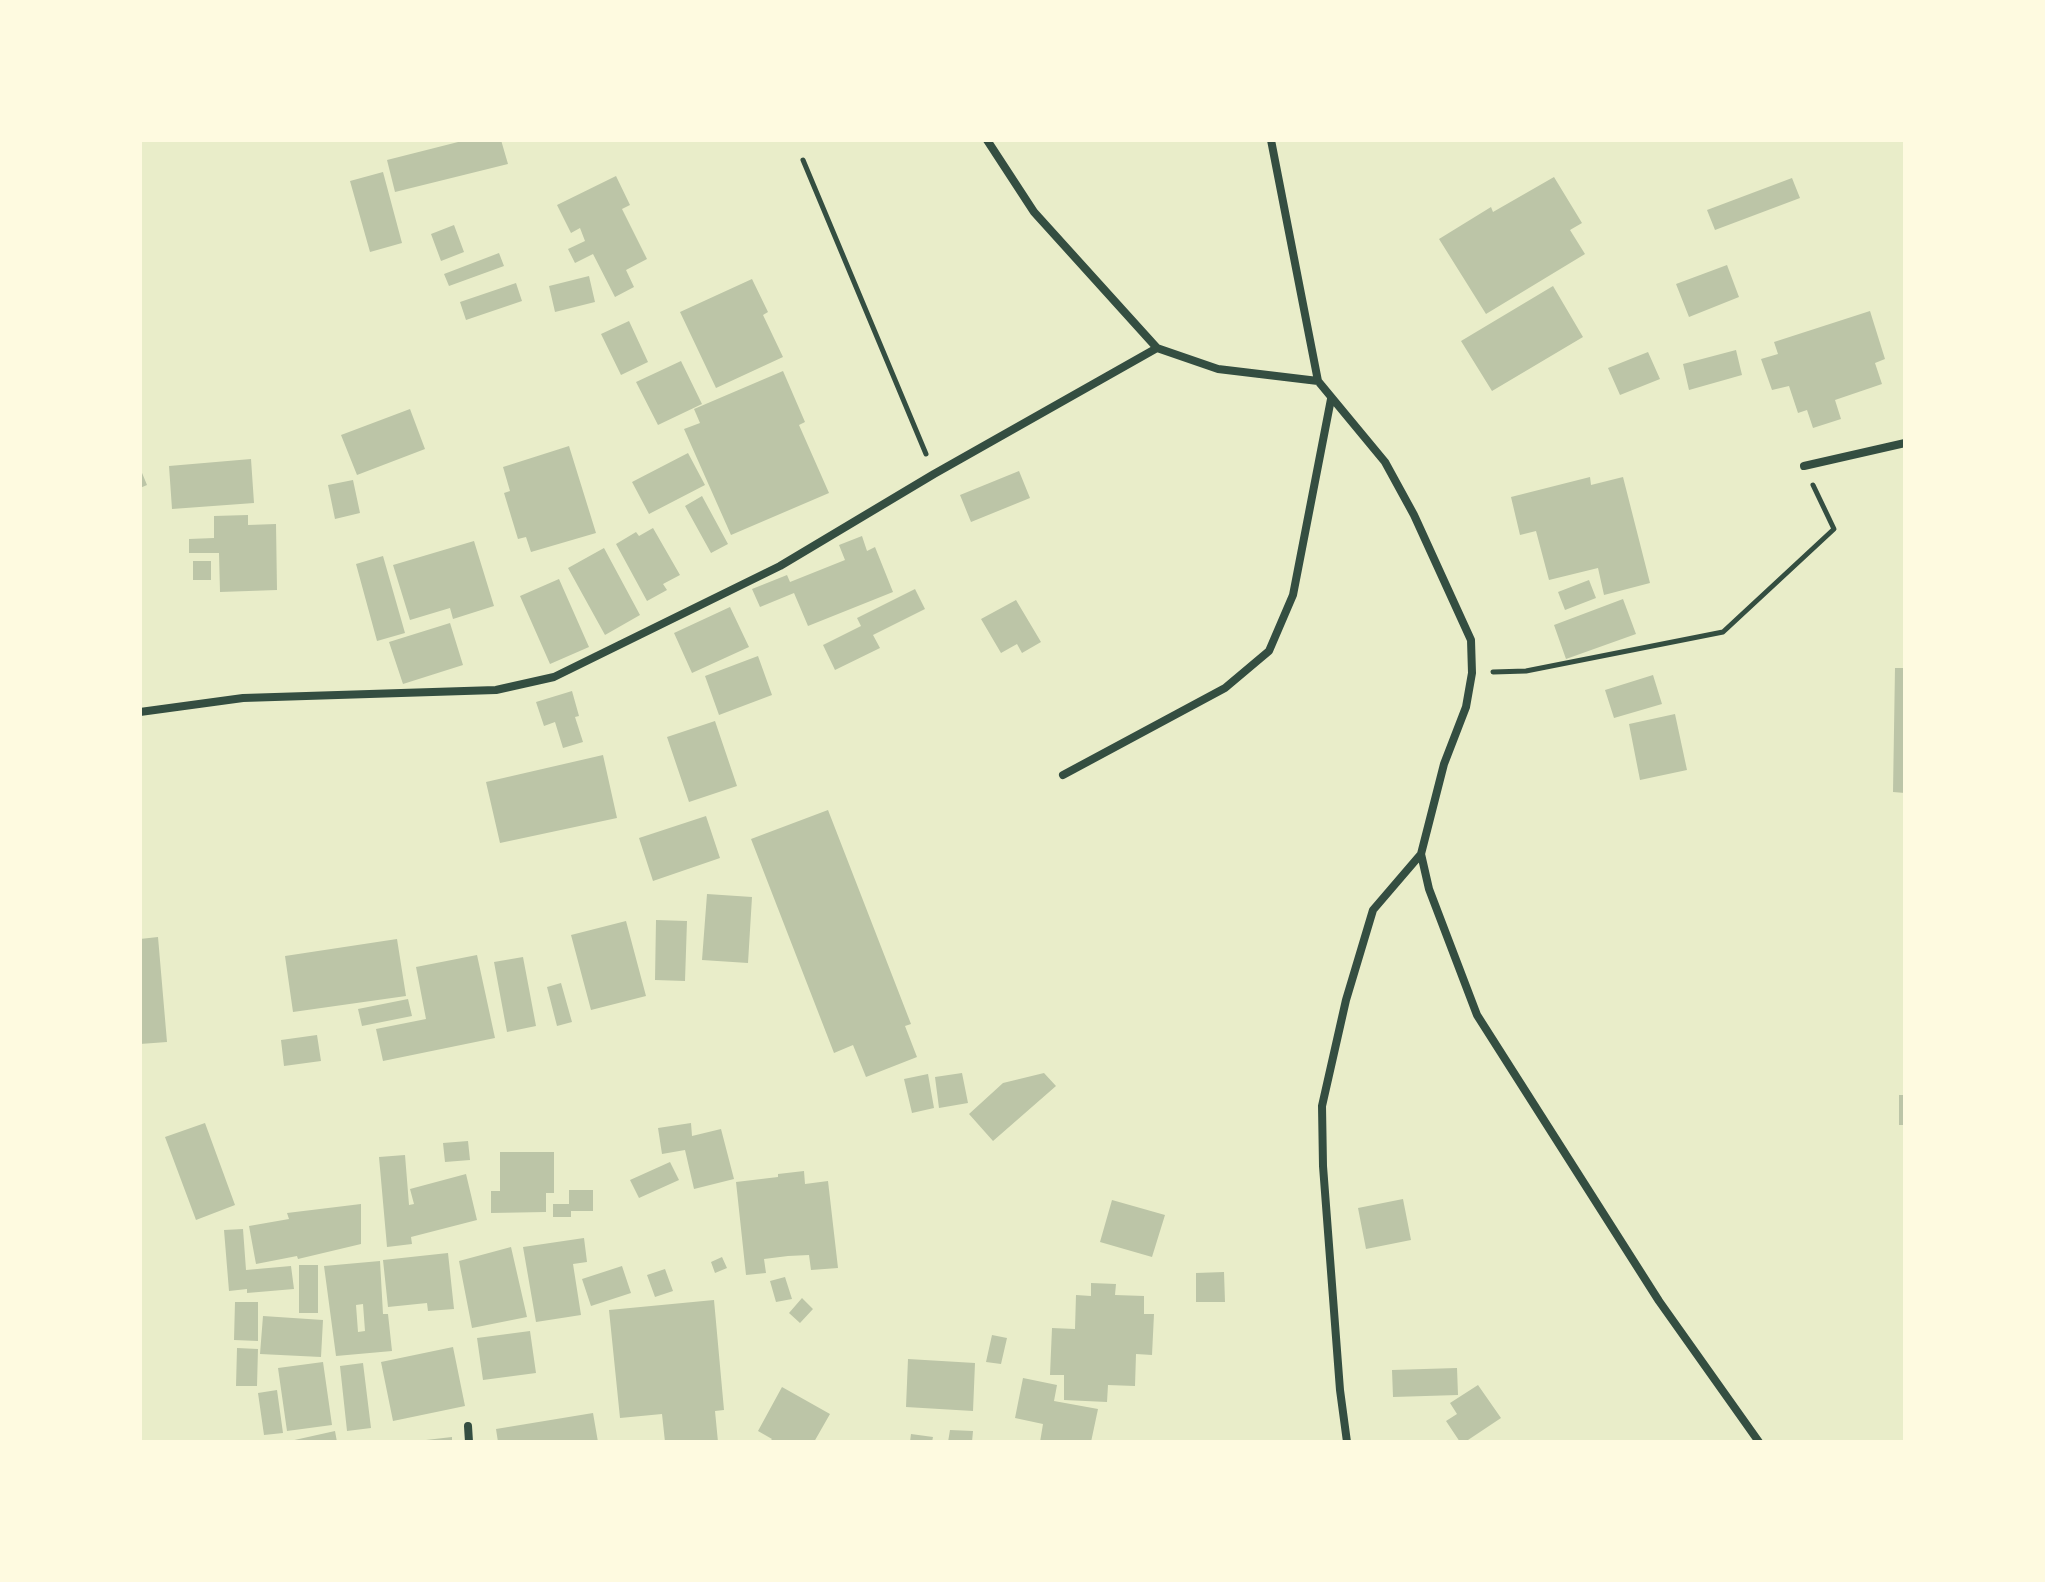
<!DOCTYPE html>
<style>
body{margin:0}
#map{position:relative;width:2045px;height:1582px;overflow:hidden;background:#e9edc9;font-family:Commissioner,sans-serif}
canvas{display:block}
.frame{position:absolute;inset:0;border:142px solid #fefae0;pointer-events:none}
</style>
<div id="map">
<canvas width="2045" height="1582"></canvas>
<div class="frame"></div>
</div>
<script>
const g = document.querySelector('canvas').getContext('2d');
g.lineJoin = 'round';
function fill(path, color) {
  g.fillStyle = color;
  g.fill(path, 'evenodd');
}
function trace(path, color, width, dash) {
  g.strokeStyle = color;
  g.lineWidth = width;
  g.lineCap = dash ? 'butt' : 'round';
  g.setLineDash(dash || []);
  g.stroke(path);
}
const building = new Path2D(`
 M 466,140 L 501,140 L 508,164 L 395,192 L 387,160 Z
 M 383,172 L 402,243 L 370,252 L 350,181 Z
 M 616,176 L 630,205 L 622,209 L 647,259 L 626,270 L 634,287 L 615,297 L 593,254 L 575,263 L 568,249 L 585,241 L 580,228 L 571,233 L 557,205 Z
 M 1554,177 L 1582,223 L 1570,230 L 1585,254 L 1486,314 L 1439,239 L 1491,207 L 1493,212 Z
 M 1792,178 L 1800,198 L 1715,230 L 1707,210 Z
 M 454,225 L 464,252 L 441,261 L 431,234 Z
 M 499,253 L 504,266 L 449,286 L 444,274 Z
 M 1727,265 L 1739,297 L 1689,317 L 1676,284 Z
 M 589,276 L 595,302 L 555,312 L 549,286 Z
 M 752,279 L 768,312 L 763,315 L 783,357 L 716,388 L 680,312 Z
 M 516,283 L 522,301 L 466,320 L 460,302 Z
 M 1553,286 L 1583,337 L 1492,391 L 1461,341 Z
 M 1870,311 L 1885,359 L 1875,363 L 1882,384 L 1835,400 L 1841,419 L 1813,428 L 1807,410 L 1798,413 L 1789,386 L 1772,390 L 1761,359 L 1778,354 L 1774,342 Z
 M 629,321 L 648,362 L 621,375 L 601,334 Z
 M 1736,350 L 1742,375 L 1689,390 L 1683,364 Z
 M 1648,352 L 1660,379 L 1620,395 L 1608,368 Z
 M 681,361 L 702,404 L 658,425 L 636,382 Z
 M 783,371 L 805,422 L 799,425 L 829,493 L 731,535 L 684,429 L 700,423 L 694,409 Z
 M 410,409 L 425,449 L 357,475 L 341,435 Z
 M 569,446 L 596,533 L 531,552 L 526,537 L 518,539 L 504,493 L 510,491 L 503,467 Z
 M 688,453 L 705,485 L 649,514 L 632,482 Z
 M 251,459 L 254,503 L 172,509 L 169,466 Z
 M 140,468 L 147,485 L 140,488 Z
 M 1019,471 L 1030,498 L 971,522 L 960,495 Z
 M 1590,477 L 1591,485 L 1623,477 L 1650,583 L 1604,595 L 1598,568 L 1549,580 L 1536,531 L 1520,535 L 1511,497 Z
 M 353,480 L 360,513 L 335,519 L 328,485 Z
 M 702,496 L 728,544 L 711,553 L 685,506 Z
 M 248,515 L 248,525 L 276,524 L 277,590 L 220,592 L 219,553 L 189,553 L 189,539 L 214,538 L 214,516 Z
 M 653,528 L 680,575 L 663,584 L 667,590 L 647,601 L 616,544 L 636,532 L 639,536 Z
 M 862,536 L 867,551 L 875,547 L 893,592 L 808,626 L 794,593 L 760,607 L 752,589 L 787,575 L 790,582 L 845,560 L 839,545 Z
 M 474,541 L 494,606 L 453,619 L 450,608 L 410,620 L 393,565 Z
 M 604,548 L 640,615 L 605,635 L 568,568 Z
 M 383,556 L 405,633 L 377,641 L 356,564 Z
 M 193,561 L 211,561 L 211,580 L 193,580 Z
 M 559,579 L 589,647 L 550,664 L 520,596 Z
 M 1589,580 L 1596,598 L 1565,610 L 1558,592 Z
 M 915,589 L 925,609 L 873,635 L 880,648 L 835,670 L 823,645 L 861,626 L 857,618 Z
 M 1623,599 L 1636,634 L 1566,659 L 1554,625 Z
 M 1016,600 L 1041,642 L 1022,653 L 1017,644 L 1001,653 L 981,619 Z
 M 730,607 L 749,647 L 692,673 L 674,633 Z
 M 450,623 L 463,665 L 403,684 L 389,642 Z
 M 758,656 L 772,695 L 719,715 L 705,676 Z
 M 1895,668 L 1905,668 L 1905,793 L 1893,792 Z
 M 1653,675 L 1662,704 L 1614,718 L 1605,690 Z
 M 572,691 L 579,716 L 575,717 L 583,742 L 563,748 L 555,722 L 544,726 L 536,702 Z
 M 1675,714 L 1687,770 L 1640,780 L 1629,724 Z
 M 715,721 L 737,786 L 689,802 L 667,737 Z
 M 603,755 L 617,818 L 500,843 L 486,782 Z
 M 828,810 L 911,1024 L 905,1026 L 917,1057 L 866,1077 L 853,1045 L 834,1053 L 751,839 Z
 M 706,816 L 720,858 L 653,881 L 639,838 Z
 M 707,894 L 752,897 L 748,963 L 702,960 Z
 M 656,920 L 687,921 L 685,981 L 655,980 Z
 M 626,921 L 646,996 L 591,1010 L 571,935 Z
 M 158,937 L 167,1042 L 140,1044 L 140,939 Z
 M 397,939 L 406,996 L 293,1012 L 285,956 Z
 M 477,955 L 495,1038 L 383,1061 L 376,1029 L 426,1019 L 416,967 Z
 M 523,957 L 536,1026 L 507,1032 L 494,962 Z
 M 561,983 L 572,1022 L 557,1026 L 547,987 Z
 M 408,999 L 412,1016 L 362,1026 L 358,1009 Z
 M 317,1035 L 321,1061 L 284,1066 L 281,1040 Z
 M 962,1073 L 968,1103 L 939,1108 L 935,1077 Z
 M 1044,1073 L 1056,1086 L 993,1141 L 969,1114 L 1003,1083 Z
 M 928,1074 L 934,1108 L 912,1113 L 904,1079 Z
 M 1899,1095 L 1905,1095 L 1905,1125 L 1899,1125 Z
 M 205,1123 L 235,1205 L 196,1220 L 165,1137 Z
 M 691,1123 L 692,1136 L 721,1129 L 734,1179 L 694,1189 L 685,1150 L 662,1154 L 658,1128 Z
 M 468,1141 L 470,1160 L 445,1162 L 443,1143 Z
 M 500,1152 L 554,1152 L 554,1193 L 546,1193 L 546,1212 L 491,1213 L 491,1191 L 500,1191 Z
 M 405,1155 L 409,1205 L 414,1204 L 410,1189 L 466,1174 L 477,1220 L 411,1237 L 412,1244 L 387,1247 L 379,1157 Z
 M 670,1162 L 679,1180 L 639,1198 L 630,1180 Z
 M 804,1171 L 805,1184 L 828,1181 L 838,1268 L 811,1270 L 809,1255 L 788,1256 L 764,1259 L 766,1273 L 746,1275 L 736,1182 L 778,1177 L 778,1174 Z
 M 569,1190 L 593,1190 L 593,1211 L 571,1211 L 571,1217 L 553,1217 L 553,1204 L 569,1204 Z
 M 1403,1199 L 1411,1240 L 1366,1249 L 1358,1208 Z
 M 1112,1200 L 1165,1215 L 1152,1257 L 1100,1242 Z
 M 361,1204 L 361,1244 L 298,1259 L 297,1256 L 256,1264 L 249,1226 L 289,1219 L 287,1213 Z
 M 243,1229 L 246,1270 L 291,1266 L 294,1289 L 247,1293 L 247,1289 L 229,1291 L 224,1230 Z
 M 584,1238 L 587,1262 L 573,1264 L 581,1315 L 536,1322 L 523,1247 Z
 M 511,1247 L 527,1317 L 472,1328 L 459,1261 Z
 M 448,1253 L 454,1309 L 428,1311 L 427,1303 L 388,1307 L 383,1260 Z
 M 722,1257 L 727,1268 L 715,1273 L 711,1262 Z
 M 380,1261 L 383,1314 L 388,1314 L 392,1351 L 336,1356 L 324,1266 ZM 363,1304 L 365,1331 L 358,1332 L 356,1305 Z
 M 299,1265 L 318,1265 L 318,1313 L 299,1313 Z
 M 622,1266 L 631,1293 L 591,1306 L 582,1279 Z
 M 665,1269 L 673,1291 L 655,1297 L 647,1275 Z
 M 1224,1272 L 1225,1302 L 1196,1302 L 1196,1273 Z
 M 785,1277 L 792,1299 L 776,1302 L 770,1281 Z
 M 1091,1283 L 1116,1284 L 1115,1295 L 1144,1296 L 1144,1314 L 1154,1314 L 1152,1355 L 1136,1354 L 1135,1386 L 1108,1385 L 1107,1402 L 1064,1400 L 1064,1375 L 1050,1375 L 1052,1328 L 1075,1329 L 1076,1295 L 1091,1296 Z
 M 802,1298 L 813,1309 L 800,1323 L 789,1313 Z
 M 714,1300 L 724,1410 L 715,1411 L 718,1442 L 665,1442 L 662,1414 L 620,1418 L 609,1310 Z
 M 235,1302 L 258,1302 L 258,1341 L 234,1340 Z
 M 263,1316 L 323,1320 L 321,1357 L 260,1354 Z
 M 530,1331 L 536,1373 L 483,1380 L 477,1338 Z
 M 992,1335 L 1007,1338 L 1001,1364 L 986,1362 Z
 M 453,1347 L 465,1406 L 393,1421 L 381,1362 Z
 M 237,1348 L 258,1349 L 257,1386 L 236,1386 Z
 M 908,1359 L 975,1363 L 973,1411 L 906,1407 Z
 M 323,1362 L 332,1425 L 287,1431 L 278,1368 Z
 M 363,1363 L 371,1428 L 347,1431 L 340,1366 Z
 M 1457,1368 L 1458,1395 L 1393,1397 L 1392,1370 Z
 M 1023,1378 L 1057,1385 L 1054,1401 L 1098,1409 L 1091,1442 L 1040,1442 L 1043,1424 L 1015,1418 Z
 M 1478,1385 L 1501,1418 L 1465,1442 L 1460,1442 L 1446,1421 L 1457,1414 L 1450,1403 Z
 M 782,1387 L 830,1414 L 814,1442 L 769,1442 L 772,1439 L 758,1431 Z
 M 277,1390 L 283,1433 L 264,1435 L 258,1393 Z
 M 593,1413 L 598,1442 L 498,1442 L 496,1429 Z
 M 950,1430 L 973,1431 L 972,1442 L 948,1442 Z
 M 335,1431 L 337,1442 L 290,1442 L 290,1441 Z
 M 911,1434 L 933,1437 L 932,1442 L 910,1442 Z
 M 452,1437 L 452,1442 L 426,1442 L 426,1440 Z`);
const path = new Path2D(`
 M 803,160 L 926,454
 M 1493,672 L 1526,671 L 1723,632 L 1834,529 L 1813,485`);
const minor = new Path2D(`
 M 987,140 L 1034,212 L 1157,348 L 1218,369 L 1318,381 L 1385,462 L 1414,515 L 1471,640 L 1472,673 L 1466,707 L 1444,764 L 1421,854 L 1429,889 L 1477,1015 L 1659,1301 L 1759,1442
 M 1271,140 L 1318,381
 M 1804,466 L 1905,443
 M 140,712 L 243,698 L 496,690 L 554,677 L 780,566 L 934,474 L 1157,348
 M 1063,775 L 1225,688 L 1269,651 L 1293,595 L 1331,399
 M 468,1426 L 469,1442
 M 1347,1442 L 1340,1390 L 1323,1166 L 1322,1106 L 1346,1000 L 1373,910 L 1421,854`);
fill(building, '#bcc5a7');
trace(path, '#344e41', 5);
trace(minor, '#344e41', 8);
</script>
